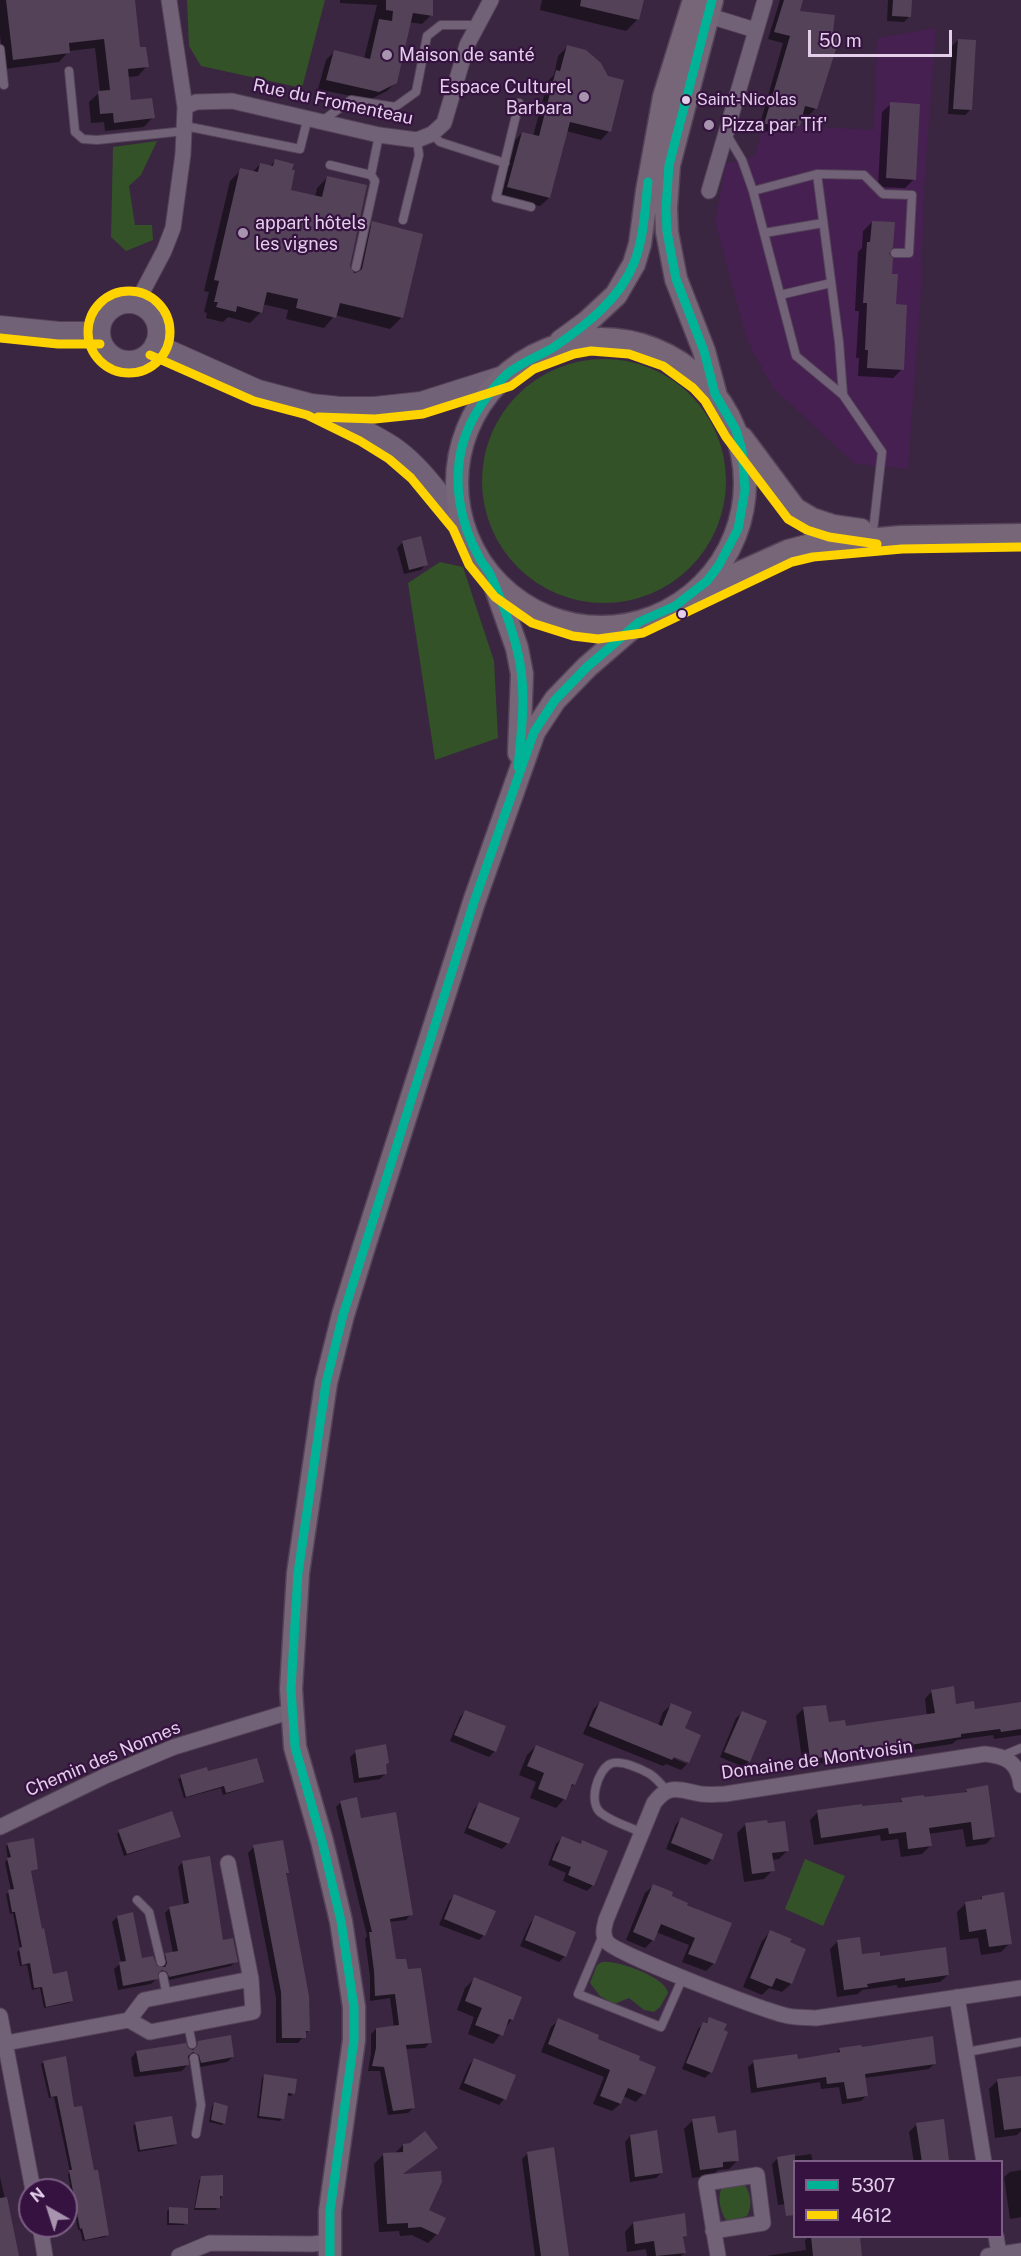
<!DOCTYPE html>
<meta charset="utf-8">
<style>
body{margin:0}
#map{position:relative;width:1021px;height:2256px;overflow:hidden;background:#3a2640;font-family:"Public Sans",sans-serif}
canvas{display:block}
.legend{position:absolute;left:793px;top:2160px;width:210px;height:78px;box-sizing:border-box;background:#35123f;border:2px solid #7b5e84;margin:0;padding:8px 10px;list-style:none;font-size:18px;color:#e4cfeb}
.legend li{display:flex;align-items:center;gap:12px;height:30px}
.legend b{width:30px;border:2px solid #7b5e84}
.north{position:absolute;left:18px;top:2178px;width:60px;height:60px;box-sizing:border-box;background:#35123f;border:2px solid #7b5e84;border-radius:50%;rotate:321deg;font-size:16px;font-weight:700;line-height:24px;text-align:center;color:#e4cfeb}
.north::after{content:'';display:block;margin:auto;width:21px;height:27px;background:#a894af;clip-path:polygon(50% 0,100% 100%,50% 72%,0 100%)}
.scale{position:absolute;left:808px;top:30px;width:144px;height:27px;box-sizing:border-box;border:3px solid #e4cfeb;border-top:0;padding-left:8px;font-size:18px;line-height:21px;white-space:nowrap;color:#e4cfeb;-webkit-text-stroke:4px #35123f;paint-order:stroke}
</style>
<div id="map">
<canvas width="1021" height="2256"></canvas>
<ul class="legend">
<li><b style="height:8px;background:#00b397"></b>5307</li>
<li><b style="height:8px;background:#ffd300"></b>4612</li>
</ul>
<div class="north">N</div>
<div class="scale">50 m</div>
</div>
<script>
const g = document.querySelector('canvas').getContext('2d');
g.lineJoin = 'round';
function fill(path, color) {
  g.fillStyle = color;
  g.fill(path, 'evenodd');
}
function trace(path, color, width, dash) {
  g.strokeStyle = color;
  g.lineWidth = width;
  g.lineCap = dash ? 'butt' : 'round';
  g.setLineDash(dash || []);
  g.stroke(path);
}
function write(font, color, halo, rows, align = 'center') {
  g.font = font + ' "Public Sans",sans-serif';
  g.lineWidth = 4.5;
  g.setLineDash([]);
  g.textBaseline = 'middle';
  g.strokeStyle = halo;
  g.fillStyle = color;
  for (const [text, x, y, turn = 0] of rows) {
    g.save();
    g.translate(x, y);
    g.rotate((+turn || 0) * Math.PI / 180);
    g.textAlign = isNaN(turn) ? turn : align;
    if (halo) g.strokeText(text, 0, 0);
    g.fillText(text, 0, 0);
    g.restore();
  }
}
const built = new Path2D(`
 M 936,28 L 924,188 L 921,292 L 908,469 L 855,464 L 772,387 L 747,340 L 715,222 L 726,164 L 754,157 L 764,124 L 874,130 L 877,38 Z`);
const green = new Path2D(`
 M 187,0 L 325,0 L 302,88 L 201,66 L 189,46 Z
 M 157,141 L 141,175 L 129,186 L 135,225 L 152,225 L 153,240 L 126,251 L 111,237 L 113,147 Z
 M482 481a122 122 0 1 1 244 0a122 122 0 1 1-244 0Z
 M 440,562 L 463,567 L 494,661 L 498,738 L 435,760 L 408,583 Z
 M 805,1859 L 845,1876 L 823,1926 L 785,1909 Z
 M 602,1962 C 617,1960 666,1977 668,1993 L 660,2007 L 654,2012 L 644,2010 L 629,1998 L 614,2004 L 600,1996 L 590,1983 L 597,1965 Z
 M 743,2182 C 751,2193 753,2205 747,2216 L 731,2221 L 726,2220 C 720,2210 717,2198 722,2187 Z`);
const shadow = new Path2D(`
 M 0,0 L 133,0 L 139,49 L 147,66 L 138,76 L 127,77 L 130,102 L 153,117 L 144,127 L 105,131 L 104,122 L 91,123 L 89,102 L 100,92 L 95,48 L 69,51 L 59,62 L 4,69 L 0,35 Z
 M 340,0 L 431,0 L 431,15 L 422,24 L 409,22 L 396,82 L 387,91 L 369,100 L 318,89 L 326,60 L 335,51 L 364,59 L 377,5 L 340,3 Z
 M 542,0 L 642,0 L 638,19 L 626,31 L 540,10 Z
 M 780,0 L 801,0 L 798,12 L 831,34 L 839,34 L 815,109 L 808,116 L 801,114 L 798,125 L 791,133 L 758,131 L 783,43 L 768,39 Z
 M 888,0 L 911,0 L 909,17 L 904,22 L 887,21 Z
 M 958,40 L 970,110 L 965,115 L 948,114 L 952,46 Z
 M 567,47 L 609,131 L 601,140 L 566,131 L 549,198 L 540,206 L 499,196 L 513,142 L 522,133 L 533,136 L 548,81 L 554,75 L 558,56 Z
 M 891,104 L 914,179 L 905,188 L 878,187 L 882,112 Z
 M 275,161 L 289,191 L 315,197 L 317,188 L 328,177 L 349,266 L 353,274 L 362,234 L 373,223 L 421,235 L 401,318 L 390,329 L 335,315 L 324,328 L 286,319 L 288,310 L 262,304 L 261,312 L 250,323 L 228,317 L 223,322 L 206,318 L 207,313 L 204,312 L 209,292 L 204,291 L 230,181 L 241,170 L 252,173 L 260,164 L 270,166 Z
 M 872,222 L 887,254 L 894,305 L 902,369 L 893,378 L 858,376 L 859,358 L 856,358 L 859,311 L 855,311 L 858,252 L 862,248 L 863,231 Z
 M 403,542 L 426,564 L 421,570 L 404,574 L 397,548 Z
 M 932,1691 L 955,1706 L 974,1710 L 1021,1703 L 1021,1735 L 994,1739 L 993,1735 L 957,1740 L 952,1744 L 865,1757 L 864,1753 L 829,1759 L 824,1763 L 803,1766 L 796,1716 L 804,1708 L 827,1724 L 845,1728 L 927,1716 L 925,1699 Z
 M 600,1702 L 658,1726 L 663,1712 L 671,1705 L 683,1729 L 688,1762 L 687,1764 L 687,1760 L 667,1752 L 666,1755 L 687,1764 L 681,1770 L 666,1764 L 663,1766 L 583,1734 L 593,1710 Z
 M 465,1711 L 495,1751 L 489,1757 L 450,1741 L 460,1717 Z
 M 742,1713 L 749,1761 L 743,1767 L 720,1757 L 736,1718 Z
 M 536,1746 L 574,1784 L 568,1790 L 564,1799 L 556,1808 L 530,1798 L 536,1782 L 519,1775 L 527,1755 Z
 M 356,1752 L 385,1765 L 386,1773 L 380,1779 L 354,1783 L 350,1757 Z
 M 206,1769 L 207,1773 L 262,1782 L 223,1795 L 221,1788 L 184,1798 L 178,1779 Z
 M 967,1790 L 994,1836 L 986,1844 L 966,1847 L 963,1829 L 928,1834 L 930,1846 L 922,1854 L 901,1857 L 898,1839 L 881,1841 L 880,1835 L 814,1845 L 810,1820 L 818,1812 L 898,1804 L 902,1800 L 963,1794 Z
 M 341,1802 L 360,1820 L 411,1914 L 406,1920 L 389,1922 L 395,1960 L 430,2042 L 425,2048 L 405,2049 L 413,2108 L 408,2113 L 388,2115 L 380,2071 L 368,2071 L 371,2054 L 371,2034 L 376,2029 L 394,2027 L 390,1998 L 370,2001 L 370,1977 L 365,1939 L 367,1936 L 336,1807 Z
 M 479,1804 L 508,1843 L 502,1849 L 464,1833 L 474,1809 Z
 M 682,1819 L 712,1859 L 706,1865 L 666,1849 L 676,1824 Z
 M 746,1824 L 788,1850 L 779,1859 L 772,1860 L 773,1870 L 764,1879 L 744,1882 L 737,1833 Z
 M 119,1832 L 180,1837 L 124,1856 L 117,1834 Z
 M 562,1838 L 580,1845 L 582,1842 L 593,1885 L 587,1891 L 563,1881 L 566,1873 L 548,1865 L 556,1844 Z
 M 8,1844 L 36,1869 L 29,1872 L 41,1930 L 52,1975 L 71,2001 L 69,2003 L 44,2008 L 40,1988 L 32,1990 L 27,1965 L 20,1966 L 17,1952 L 20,1949 L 13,1913 L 10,1914 L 6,1894 L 11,1891 L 5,1862 L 8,1859 L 6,1847 Z
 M 254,1847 L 288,1872 L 285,1875 L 308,2031 L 298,2043 L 276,2043 L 276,1998 L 248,1853 Z
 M 183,1862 L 222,1942 L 236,1961 L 231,1966 L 164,1981 L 162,1976 L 156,1974 L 156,1979 L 151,1984 L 118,1990 L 114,1969 L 121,1963 L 112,1922 L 117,1917 L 141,1959 L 156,1968 L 162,1968 L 161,1960 L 166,1955 L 173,1953 L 165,1913 L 170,1908 L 184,1905 L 178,1867 Z
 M 653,1886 L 670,1897 L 730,1924 L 713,1964 L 706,1971 L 682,1962 L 689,1945 L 656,1932 L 653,1940 L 645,1948 L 626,1940 L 645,1893 Z
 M 455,1895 L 484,1935 L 479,1940 L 439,1925 L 449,1901 Z
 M 982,1897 L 1010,1943 L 1001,1952 L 981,1955 L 978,1938 L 960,1940 L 957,1912 L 966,1903 L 978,1902 Z
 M 536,1917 L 565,1956 L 559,1962 L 520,1946 L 530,1923 Z
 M 770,1932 L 804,1950 L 791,1984 L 782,1992 L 769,1988 L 762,1995 L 743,1987 L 762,1941 Z
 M 838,1941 L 861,1956 L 948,1975 L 940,1982 L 898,1988 L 897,1985 L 862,1990 L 858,1994 L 837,1997 L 830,1949 Z
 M 474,1979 L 512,2019 L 493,2044 L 468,2034 L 474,2017 L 457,2010 L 465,1988 Z
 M 710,2019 L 711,2072 L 705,2078 L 682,2069 L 698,2029 Z
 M 559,2020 L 596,2040 L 643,2094 L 636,2102 L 623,2096 L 620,2104 L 612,2111 L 593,2104 L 604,2077 L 541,2052 L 551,2027 Z
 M 198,2043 L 233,2057 L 227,2062 L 195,2068 L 194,2060 L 187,2058 L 187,2065 L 182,2071 L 134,2077 L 131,2058 L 136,2052 L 187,2050 L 192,2051 L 192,2048 Z
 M 840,2049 L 935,2063 L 929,2069 L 864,2078 L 866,2096 L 861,2101 L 842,2104 L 839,2087 L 821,2089 L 820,2082 L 751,2093 L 748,2067 L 754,2062 L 796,2061 L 834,2055 Z
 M 475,2059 L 504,2099 L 499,2105 L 459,2089 L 469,2065 Z
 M 44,2062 L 73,2109 L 108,2234 L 105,2237 L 83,2241 L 80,2230 L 78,2230 L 68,2174 L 70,2172 L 54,2097 L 49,2098 L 41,2064 Z
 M 265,2076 L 293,2093 L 291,2096 L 286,2095 L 282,2119 L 280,2121 L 257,2118 L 262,2078 Z
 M 997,2081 L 1021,2081 L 1021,2131 L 1017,2135 L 995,2138 L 989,2089 Z
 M 214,2104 L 224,2123 L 222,2125 L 209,2122 L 212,2106 Z
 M 693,2120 L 717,2135 L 738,2160 L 729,2169 L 718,2170 L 713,2175 L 692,2178 L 684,2129 Z
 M 942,2121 L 948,2162 L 914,2162 L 909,2132 L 917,2124 Z
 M 136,2124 L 175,2144 L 173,2146 L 138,2152 L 133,2126 Z
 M 630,2136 L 662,2172 L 656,2178 L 630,2182 L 625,2142 Z
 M 403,2145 L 436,2148 L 402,2175 L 427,2210 L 437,2234 L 428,2243 L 412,2235 L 400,2236 L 399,2231 L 379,2232 L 374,2164 L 383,2155 L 394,2154 Z
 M 528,2153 L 567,2256 L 535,2256 L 522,2159 Z
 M 811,2154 L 813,2162 L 794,2162 L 794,2203 L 778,2205 L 772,2164 L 777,2159 Z
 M 1021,2170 L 1021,2217 L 1010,2219 L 1004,2177 L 1010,2172 Z
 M 0,2177 L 18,2256 L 0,2256 Z
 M 202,2177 L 222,2195 L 216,2210 L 194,2210 L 199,2180 Z
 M 170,2209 L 186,2223 L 184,2225 L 167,2225 L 167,2211 Z
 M 633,2223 L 686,2236 L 682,2239 L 684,2253 L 681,2256 L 647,2256 L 646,2249 L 627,2252 L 625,2232 Z
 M 809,2236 L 858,2236 L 861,2256 L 766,2256 L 806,2250 L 805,2240 Z`);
const building = new Path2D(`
 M 6,0 L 135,0 L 140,47 L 146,47 L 149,67 L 128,69 L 131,100 L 152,98 L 155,118 L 114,123 L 113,113 L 100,114 L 98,91 L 110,90 L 104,39 L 69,43 L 70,53 L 13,60 Z
 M 386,0 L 433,0 L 433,16 L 413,13 L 397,83 L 379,92 L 326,80 L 334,50 L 370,59 L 379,19 L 392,21 L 393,11 L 386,10 Z
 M 581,0 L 644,0 L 639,20 L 580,6 Z
 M 784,0 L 803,0 L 800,11 L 835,15 L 833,32 L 841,33 L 817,109 L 805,106 L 800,126 L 764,124 L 790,36 L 774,32 Z
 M 893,0 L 912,0 L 911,17 L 892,16 Z
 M 958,39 L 976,40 L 972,110 L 953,109 Z
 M 567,45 L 586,50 L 601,63 L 608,76 L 624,80 L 611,132 L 570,122 L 550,198 L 507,187 L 522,132 L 539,136 L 556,70 L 560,71 Z
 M 890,102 L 920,104 L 916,180 L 886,178 Z
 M 275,159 L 294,164 L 292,170 L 295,170 L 291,190 L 322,197 L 327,176 L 367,185 L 350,266 L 354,273 L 358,272 L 362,269 L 372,221 L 423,234 L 403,318 L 340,303 L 336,318 L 296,308 L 298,299 L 267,292 L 262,313 L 237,306 L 236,312 L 216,307 L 218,302 L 214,302 L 219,281 L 214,280 L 240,168 L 258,172 L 260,163 L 273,166 Z
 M 872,221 L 895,222 L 893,247 L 889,254 L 893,258 L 892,274 L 898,274 L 896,304 L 907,305 L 904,370 L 867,368 L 868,350 L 865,350 L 867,303 L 863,303 L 867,242 L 870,242 Z
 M 421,536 L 428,565 L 409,570 L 402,541 Z
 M 954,1686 L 956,1704 L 974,1701 L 975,1709 L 1021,1702 L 1021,1729 L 1001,1732 L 1000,1729 L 961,1734 L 961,1737 L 872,1751 L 871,1747 L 833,1752 L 834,1756 L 810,1759 L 803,1707 L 826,1705 L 829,1722 L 845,1720 L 846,1726 L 935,1713 L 931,1690 Z
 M 600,1701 L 662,1726 L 671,1703 L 692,1712 L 685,1728 L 701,1735 L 689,1763 L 674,1757 L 672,1760 L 589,1726 Z
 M 465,1710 L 506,1726 L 496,1752 L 454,1735 Z
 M 742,1711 L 767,1721 L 750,1762 L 724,1752 Z
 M 386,1744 L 389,1763 L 386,1764 L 387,1774 L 359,1778 L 355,1750 Z
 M 536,1745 L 584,1764 L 575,1785 L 572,1784 L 566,1800 L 538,1789 L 544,1773 L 527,1766 Z
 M 257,1758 L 264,1782 L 226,1793 L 224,1786 L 186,1797 L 180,1775 L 207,1767 L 208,1771 Z
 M 988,1785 L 995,1837 L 973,1840 L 971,1822 L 929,1828 L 932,1846 L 908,1849 L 906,1832 L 889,1834 L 888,1828 L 821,1838 L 817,1810 L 862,1804 L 862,1806 L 902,1802 L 901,1798 L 924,1795 L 924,1797 L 967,1792 L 966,1789 Z
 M 357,1797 L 361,1818 L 396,1812 L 413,1915 L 390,1919 L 396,1959 L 406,1959 L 408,1969 L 421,1968 L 432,2043 L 406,2045 L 415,2108 L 393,2111 L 384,2067 L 372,2066 L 376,2048 L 376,2028 L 399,2025 L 395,1994 L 375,1996 L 374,1971 L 369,1932 L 372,1932 L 340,1801 Z
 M 479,1802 L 520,1818 L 509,1844 L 468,1828 Z
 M 172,1811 L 181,1837 L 127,1854 L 118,1830 Z
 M 681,1817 L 723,1834 L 713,1860 L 671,1843 Z
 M 767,1820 L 768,1823 L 785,1821 L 789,1851 L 772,1853 L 775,1871 L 752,1874 L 745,1823 Z
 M 562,1836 L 581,1844 L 582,1840 L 608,1851 L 594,1886 L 568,1875 L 571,1867 L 552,1860 Z
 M 34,1838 L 38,1869 L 31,1871 L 42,1929 L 44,1928 L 53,1974 L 67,1971 L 73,2001 L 46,2007 L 42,1987 L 34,1988 L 30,1963 L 22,1965 L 19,1948 L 22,1947 L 15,1912 L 12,1912 L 8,1890 L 14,1889 L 7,1858 L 11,1857 L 7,1843 Z
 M 283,1840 L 289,1873 L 286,1873 L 309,1996 L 310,2031 L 306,2031 L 306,2038 L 282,2038 L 281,1992 L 253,1845 Z
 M 210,1856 L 223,1940 L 233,1938 L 238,1962 L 169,1977 L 167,1972 L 162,1970 L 158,1974 L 158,1979 L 123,1986 L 119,1962 L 126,1961 L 117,1916 L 133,1912 L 142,1958 L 153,1956 L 157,1966 L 165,1967 L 167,1963 L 165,1953 L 178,1951 L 169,1907 L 189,1903 L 182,1861 Z
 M 653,1884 L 673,1892 L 672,1896 L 688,1903 L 687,1905 L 732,1923 L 715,1964 L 688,1954 L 695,1938 L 661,1924 L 654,1941 L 633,1932 Z
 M 1004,1892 L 1012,1944 L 989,1947 L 986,1929 L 969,1932 L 965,1902 L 982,1899 L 982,1896 Z
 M 454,1894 L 496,1911 L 485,1936 L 444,1919 Z
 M 535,1915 L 576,1932 L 566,1957 L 525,1940 Z
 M 770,1930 L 792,1939 L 790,1942 L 806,1949 L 792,1984 L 776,1978 L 772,1987 L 750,1978 Z
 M 860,1937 L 862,1954 L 880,1952 L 880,1956 L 946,1947 L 949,1975 L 905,1981 L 905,1978 L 867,1984 L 868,1987 L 844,1990 L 837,1940 Z
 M 474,1977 L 522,1997 L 513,2020 L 509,2019 L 503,2036 L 475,2025 L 482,2008 L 465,2001 Z
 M 709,2017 L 727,2024 L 724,2030 L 728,2032 L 712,2073 L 686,2063 L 703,2022 L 707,2023 Z
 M 558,2018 L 599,2035 L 598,2039 L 640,2056 L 639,2060 L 656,2067 L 645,2095 L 628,2088 L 621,2104 L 600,2096 L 610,2070 L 548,2044 Z
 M 231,2035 L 234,2057 L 201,2063 L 199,2055 L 193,2052 L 188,2056 L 189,2065 L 140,2072 L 136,2051 L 186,2043 L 188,2048 L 193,2050 L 197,2046 L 198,2041 Z
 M 933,2036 L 936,2064 L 865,2074 L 868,2096 L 847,2099 L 844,2082 L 827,2084 L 826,2077 L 757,2088 L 753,2060 L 797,2054 L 798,2059 L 840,2052 L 839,2048 L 861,2045 L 862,2047 Z
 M 66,2056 L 74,2107 L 82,2106 L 94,2170 L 98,2170 L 109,2235 L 85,2240 L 82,2228 L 80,2229 L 69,2170 L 72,2170 L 57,2096 L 51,2097 L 43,2061 Z
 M 474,2058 L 516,2075 L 506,2100 L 464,2083 Z
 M 264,2074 L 297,2079 L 295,2094 L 288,2093 L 284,2119 L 259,2116 Z
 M 1021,2076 L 1021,2128 L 1004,2130 L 997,2079 Z
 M 214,2102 L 228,2106 L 225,2124 L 211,2120 Z
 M 172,2116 L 177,2144 L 140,2150 L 135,2122 Z
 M 715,2116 L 718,2133 L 736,2130 L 739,2161 L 723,2162 L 723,2167 L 700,2170 L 692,2119 Z
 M 944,2119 L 949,2160 L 922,2162 L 916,2123 Z
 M 657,2130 L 663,2173 L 635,2177 L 630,2135 Z
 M 425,2131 L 438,2148 L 403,2174 L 441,2171 L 442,2182 L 429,2210 L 446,2218 L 438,2235 L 421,2227 L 408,2228 L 408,2223 L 387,2224 L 383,2153 L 403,2152 L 403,2144 L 410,2143 Z
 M 554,2147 L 562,2205 L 569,2256 L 541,2256 L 536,2221 L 527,2152 Z
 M 795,2154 L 795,2215 L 786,2216 L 777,2157 Z
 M 223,2175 L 223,2196 L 220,2196 L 220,2208 L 195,2208 L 201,2176 Z
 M 7,2197 L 17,2246 L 19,2256 L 0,2256 L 0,2198 Z
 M 169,2207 L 188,2208 L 188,2224 L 169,2223 Z
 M 685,2213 L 687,2236 L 683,2237 L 686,2253 L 656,2256 L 654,2241 L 635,2244 L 633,2222 Z
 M 811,2236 L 860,2236 L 862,2256 L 813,2256 Z`);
const service = new Path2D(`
 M 0,49 L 4,85
 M 69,71 L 75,132 L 83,139 L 97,140 L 185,131
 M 519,103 L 496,198 L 531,207
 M 322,121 L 351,100 L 395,107 L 416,92 L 427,36 L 441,25 L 477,25
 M 185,126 L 300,149 L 308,117
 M 432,134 L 440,142 L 505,163
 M 727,135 L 742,160 L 753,191
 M 330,165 L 371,175 L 379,135
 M 817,174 L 864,175 L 883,194 L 912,195 L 909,253 L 895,253
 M 403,220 L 419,155 L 417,140
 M 764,233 L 823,223
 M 356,267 L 375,181 L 371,175
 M 780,295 L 831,283
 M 843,395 L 796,356 L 753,191 L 817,174 L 839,342 L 843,395 L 882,452 L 873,531
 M 1002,1756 L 1021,1748
 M 643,1833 C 630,1827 612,1822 601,1813 C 588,1803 597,1771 610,1764 C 620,1759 641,1769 650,1774 C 656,1778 662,1785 667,1791
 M 137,1900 L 149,1912 L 161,1962
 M 603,1935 L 578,1994 L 661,2027 L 683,1977
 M 163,1976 L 167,1996
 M 188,2025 L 192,2044
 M 967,2052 L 1021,2042
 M 194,2058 L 201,2105 L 196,2134`);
const minor = new Path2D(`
 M 700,13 L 755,30
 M 185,107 L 196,102 L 232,101 L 379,135 L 417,140 L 432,134 L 444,123 L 467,45 L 491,0
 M 709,191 L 765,0
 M 136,304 L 164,251 L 173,228 L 183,154 L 185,107 L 169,0
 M 1021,1785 C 1018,1762 1006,1756 985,1754 L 725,1794 C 717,1794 709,1795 701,1794 C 679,1790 669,1783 654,1803 L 606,1920 C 604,1928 602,1934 607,1942 C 616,1954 765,2011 788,2016 C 797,2018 807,2017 816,2018 L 1021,1988
 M 0,1827 L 105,1776 L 174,1747 L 292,1711
 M 957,1997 L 984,2162
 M 0,2016 L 33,2190
 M 129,2020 L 144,2000 L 251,1979
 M 6,2043 L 129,2020 L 150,2032 L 253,2012 L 251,1979 L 228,1863
 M 40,2226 L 45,2256
 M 713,2231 L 763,2223 L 757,2175 L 706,2183 L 718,2256
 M 996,2236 L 999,2254
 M 179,2256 L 210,2243 L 312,2244 L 330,2242
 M 988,2256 L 1021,2251`);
const tertiary = new Path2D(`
 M100 332a29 29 0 1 1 58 0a29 29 0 1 1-58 0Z
 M 0,326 L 59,332 L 100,332
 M 155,344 L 258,390 L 311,404 L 340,407 L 375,407 L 421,402 L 506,375
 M 321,409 C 346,422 372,432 395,448 C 422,467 442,498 463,523`);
const secondary = new Path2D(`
 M 712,0 L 669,165 L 666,208 L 667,232 L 676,279 L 704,351 L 715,392
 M457 483a144 144 0 1 1 288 0a144 144 0 1 1-288 0Z
 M 561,341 L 587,322 L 616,295 L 634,264 L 640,244 L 647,191 L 664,97 L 694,0
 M 742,438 L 795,509 L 812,519 L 833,526 L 861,530
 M 493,580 L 517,648 L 522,674 L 519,753
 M 701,590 L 788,551 L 811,545 L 901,537 L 1021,535
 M 330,2256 L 330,2211 L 354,2040 L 354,2007 L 341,1921 L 322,1841 L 295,1747 L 291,1689 L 298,1573 L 326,1383 L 343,1315 L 363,1250 L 474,902 L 534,732 L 555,700 L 587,667 L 639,622`);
const bus1 = new Path2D(`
 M 518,767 C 522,728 527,687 517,649 C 511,625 501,599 491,576 C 488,569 482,564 479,557 C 460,523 452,481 463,443 C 470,418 488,392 507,374 C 521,362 538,357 554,347 C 585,326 620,299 634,263 C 644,238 645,208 648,182
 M 330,2256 L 330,2211 L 354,2040 L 354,2007 L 341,1921 L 322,1841 L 295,1747 L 291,1689 L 298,1573 L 326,1383 L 343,1315 L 474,902 L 534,732 L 555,700 L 587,667 L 639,622 L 675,606 L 707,581 L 719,565 L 738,529 L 745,490 L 742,450 L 736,430 L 715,394 L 704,351 L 676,279 L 667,232 L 666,208 L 669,165 L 712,0`);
const bus2 = new Path2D(`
 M88 332a41 41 0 1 1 82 0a41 41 0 1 1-82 0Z
 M 0,338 L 58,344 L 100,344
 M 150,355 L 254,401 L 307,415 L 360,441 L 389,459 L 411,478 L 453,529 L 469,565 L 495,597 L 532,623 L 573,636 L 598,639 L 643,633 L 792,562 L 813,557 L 902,549 L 1021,547
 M 318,417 L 375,419 L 423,414 L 511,386 L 534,369 L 574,354 L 591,351 L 629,354 L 663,366 L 693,388 L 705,401 L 726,437 L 788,519 L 807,530 L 829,537 L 877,544`);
const markers = [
 [387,55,6,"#a894af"],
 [584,97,6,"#a894af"],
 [686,100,5,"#e4cfeb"],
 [709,125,6,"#a894af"],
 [243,233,6,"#a894af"],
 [682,614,5,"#e4cfeb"]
];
const busNames = [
 ["Saint-Nicolas",697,100]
];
const poiNames = [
 ["Maison de santé",399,55],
 ["Espace Culturel",572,87,"right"],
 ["Barbara",572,108,"right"],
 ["Pizza par Tif'",721,125],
 ["appart hôtels",255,223],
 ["les vignes",255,244]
];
const streetNames = [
 ["Rue du Fromenteau",333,102,12],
 ["Chemin des Nonnes",103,1759,-23],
 ["Domaine de Montvoisin",817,1760,-8]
];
fill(built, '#452050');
fill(green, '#335228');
fill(shadow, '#0007');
fill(building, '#544258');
trace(service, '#544258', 10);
trace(minor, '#544258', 17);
trace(tertiary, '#544258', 22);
trace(secondary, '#544258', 25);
trace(service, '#726277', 8);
trace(minor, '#726277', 15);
trace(tertiary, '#726277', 20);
trace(secondary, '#766678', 22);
trace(bus1, '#00b397', 9);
trace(bus2, '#ffd300', 9);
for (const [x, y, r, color] of markers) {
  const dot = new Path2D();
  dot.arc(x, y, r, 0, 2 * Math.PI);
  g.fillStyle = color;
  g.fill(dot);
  trace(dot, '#35123f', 2);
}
write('16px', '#e4cfeb', '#35123f', busNames, 'left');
write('18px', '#e4cfeb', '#35123f', poiNames, 'left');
write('18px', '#e4cfeb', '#35123f', streetNames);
</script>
